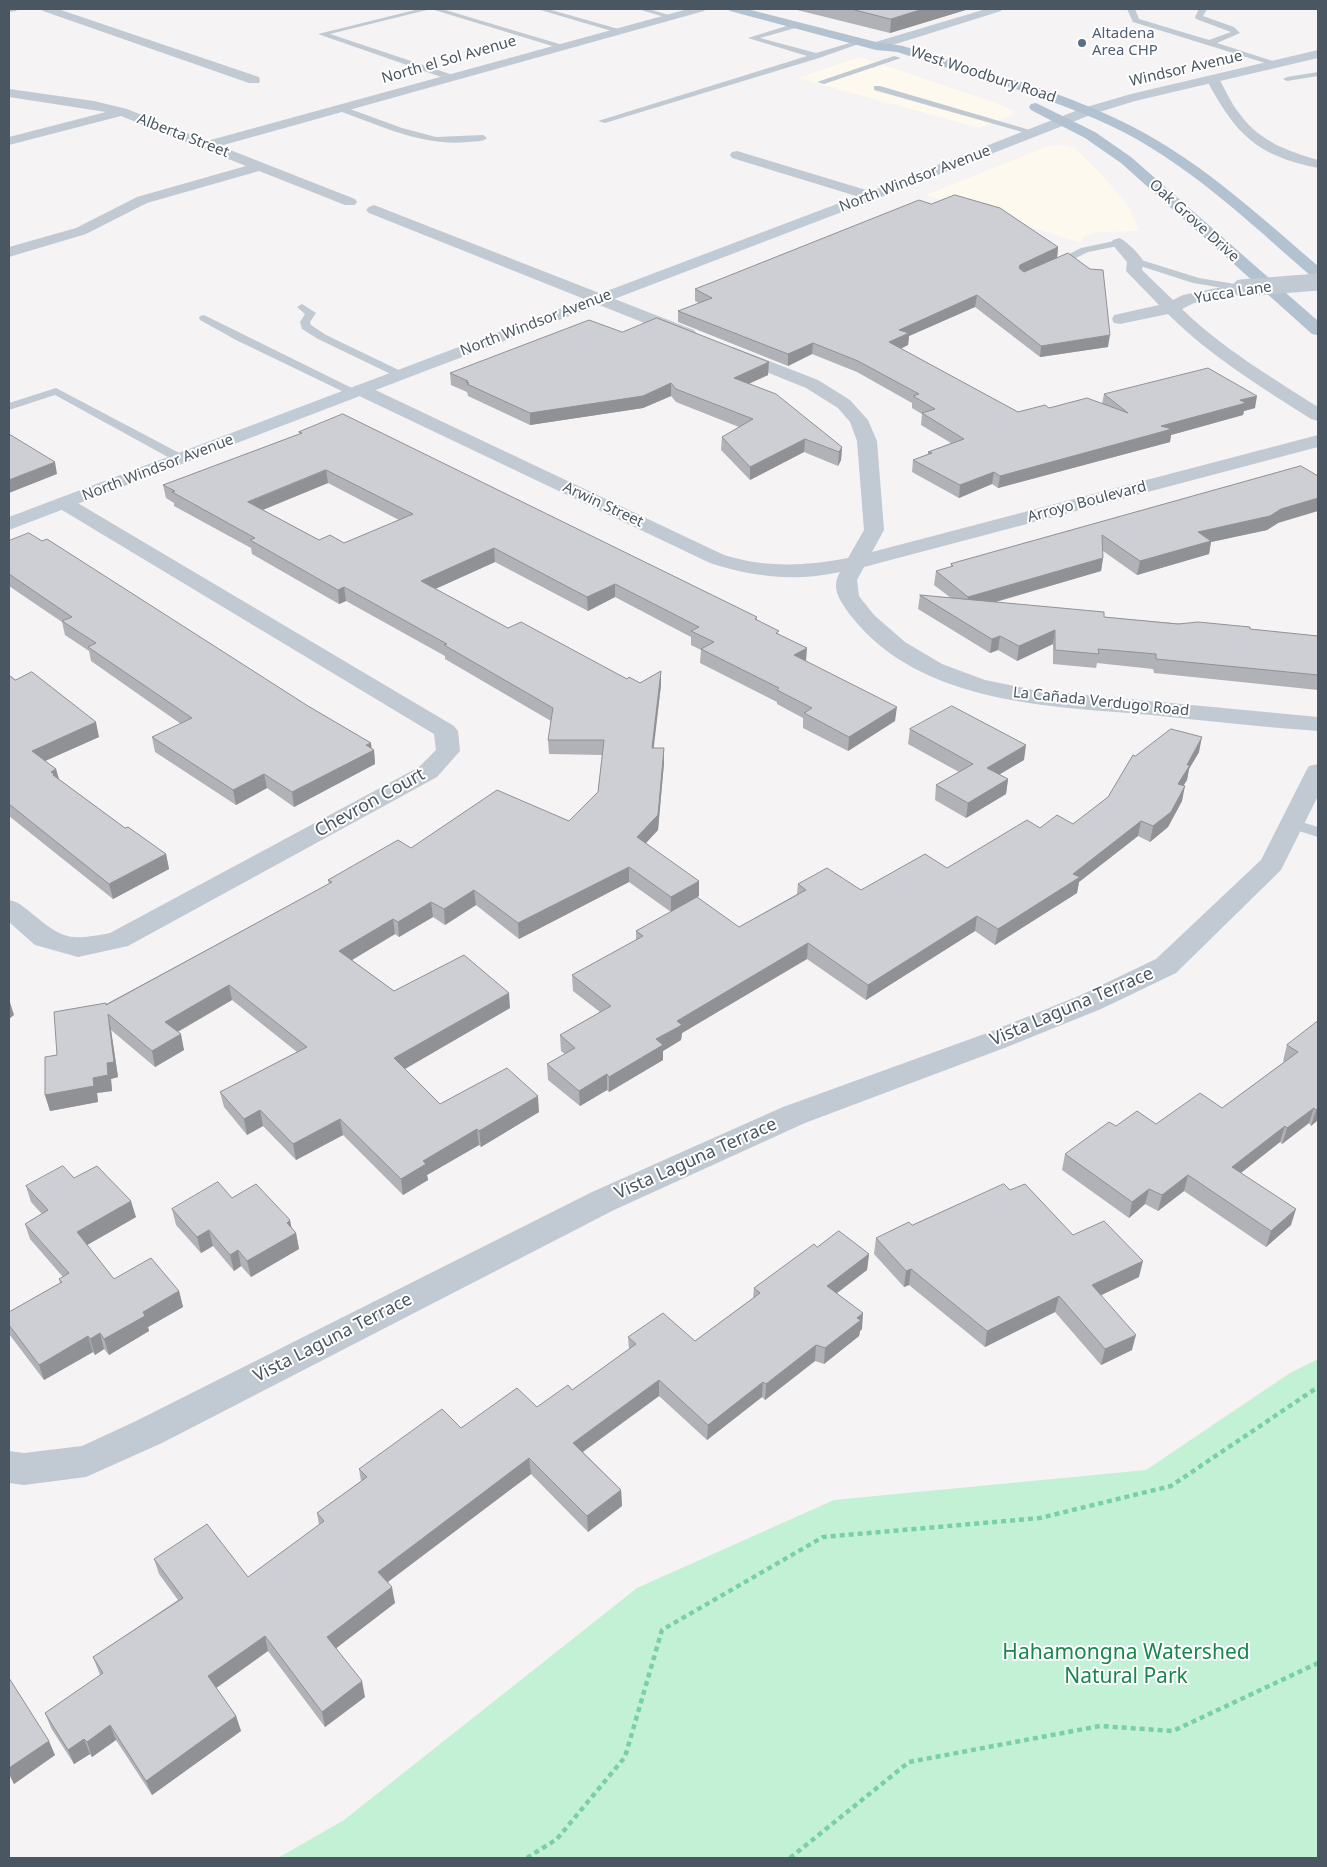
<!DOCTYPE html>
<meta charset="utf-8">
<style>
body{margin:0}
#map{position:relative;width:1327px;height:1867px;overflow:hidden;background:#f5f3f3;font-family:"Noto Sans",sans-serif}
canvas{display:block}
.frame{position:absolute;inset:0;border:10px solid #4a5661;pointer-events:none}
</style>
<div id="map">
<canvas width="1327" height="1867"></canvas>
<div class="frame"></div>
</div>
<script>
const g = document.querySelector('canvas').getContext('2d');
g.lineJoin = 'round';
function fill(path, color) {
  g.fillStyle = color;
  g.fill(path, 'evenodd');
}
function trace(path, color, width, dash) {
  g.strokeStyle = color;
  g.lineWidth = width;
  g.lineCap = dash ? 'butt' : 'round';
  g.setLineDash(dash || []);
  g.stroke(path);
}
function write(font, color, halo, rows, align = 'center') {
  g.font = font + ' "Noto Sans",sans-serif';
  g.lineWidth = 4;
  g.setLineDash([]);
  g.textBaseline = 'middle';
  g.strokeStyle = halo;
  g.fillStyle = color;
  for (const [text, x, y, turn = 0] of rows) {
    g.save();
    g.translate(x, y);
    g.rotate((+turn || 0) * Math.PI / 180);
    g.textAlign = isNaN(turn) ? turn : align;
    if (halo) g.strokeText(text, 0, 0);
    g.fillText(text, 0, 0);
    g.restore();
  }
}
const commercial = new Path2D(`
 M 860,57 L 996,103 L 1012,110 L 1014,112 L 1013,115 L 980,128 L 797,78 Z
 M 1061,145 L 1075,148 L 1101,174 L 1128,205 L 1139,231 L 1098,232 L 1083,237 L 1081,243 L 926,195 L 1048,146 Z`);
const green = new Path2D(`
 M 1318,1359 L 1318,1858 L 278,1858 L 344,1820 L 637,1588 L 834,1500 L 1146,1470 L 1290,1373 Z`);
const path = new Path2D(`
 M 527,1858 L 557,1839 L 625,1757 L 662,1630 L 823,1537 L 1040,1518 L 1171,1486 L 1318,1387
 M 790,1858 L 909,1762 L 1100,1726 L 1173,1731 L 1318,1663`);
const lane = new Path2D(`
 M 419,9 L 431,9 L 330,34 L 453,75 L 453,79 L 447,79 L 318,34 Z
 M 431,9 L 442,9 L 566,46 L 559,48 Z
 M 537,9 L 548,9 L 622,30 L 615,32 Z
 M 638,9 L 649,9 L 675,17 L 671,19 Z
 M 1127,9 L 1135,9 L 1139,19 L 1209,40 L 1231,32 L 1196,19 L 1195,17 L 1199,9 L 1207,9 L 1203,16 L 1234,27 L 1240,33 L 1217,43 L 1282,64 L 1275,66 L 1133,22 Z
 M 796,23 L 800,25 L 799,27 L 760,38 L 816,53 L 860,40 L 864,42 L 819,58 L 605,123 L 598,121 L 807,56 L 748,38 Z
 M 894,56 L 901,58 L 824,84 L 817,82 Z
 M 1318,72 L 1318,76 L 1287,81 L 1283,79 L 1287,77 Z
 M 874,86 L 880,86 L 1040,133 L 1033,135 L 874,90 Z
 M 339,105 L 402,128 L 436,137 L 483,135 L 487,138 C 483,142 476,141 469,142 C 422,147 380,125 336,110 L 335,108 Z
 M 1119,240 L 1124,243 L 1123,245 L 1088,252 L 1055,268 L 1047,268 L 1046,266 L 1081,248 Z
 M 1135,258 L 1199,278 L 1241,285 L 1246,288 L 1241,291 L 1193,283 L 1131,263 L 1131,259 Z
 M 302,304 L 316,313 L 310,322 L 311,325 L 326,335 L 405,373 L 407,375 L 405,377 L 397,377 L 318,339 L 302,329 L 300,322 L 305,314 L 297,307 Z
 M 204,315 L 358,391 L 360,393 L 358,395 L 350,395 L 236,340 L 200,320 L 199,318 L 200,316 Z
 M 56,388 L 185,456 L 187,459 L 185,462 L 177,462 L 55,395 L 9,410 L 9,403 Z
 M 1292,819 L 1318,827 L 1318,837 L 1286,827 L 1284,824 L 1286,821 Z`);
const street = new Path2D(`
 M 9,9 L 18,9 L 16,11 L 9,12 Z
 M 41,9 L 58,9 L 259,77 L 260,80 L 259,83 L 249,83 L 43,11 Z
 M 688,9 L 706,9 L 704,11 L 220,146 L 355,199 L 357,202 L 355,205 L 345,205 L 259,171 L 147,203 L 86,234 L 9,257 L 9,247 L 76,228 L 137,197 L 246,166 L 121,116 L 9,145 L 9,137 L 106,112 L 9,97 L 9,89 L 94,101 L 127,109 L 207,141 Z
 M 1212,75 L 1217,76 C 1225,88 1230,102 1239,113 C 1259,141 1287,151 1318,160 L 1318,168 C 1255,155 1236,134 1206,79 Z
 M 737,151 L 876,193 L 878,196 L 876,199 L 866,199 L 732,158 L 730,155 L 732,152 Z
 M 374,205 L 694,330 L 697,334 L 694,338 L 688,339 L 682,338 L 369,213 L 366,210 L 369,207 Z
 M 1119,238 C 1125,240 1141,255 1143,261 C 1144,264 1142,267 1142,270 L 1173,300 L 1183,295 L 1241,283 L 1247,285 L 1249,288 L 1247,291 L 1194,303 L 1182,309 C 1222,348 1271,377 1318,407 L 1318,421 L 1311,419 C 1261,387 1210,356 1168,314 L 1120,324 L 1114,323 L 1112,319 L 1114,315 L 1159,305 L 1126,271 L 1127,262 L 1111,243 L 1113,240 Z
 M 733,347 L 818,380 L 850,400 L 868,420 L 877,441 L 884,530 L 872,552 L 1318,435 L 1318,447 L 864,567 L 857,580 L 859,596 L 874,615 L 905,642 L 942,664 L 985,680 L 1034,690 L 1318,717 L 1318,731 C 1263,727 1207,721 1152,715 C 1050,706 921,705 851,616 C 841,602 830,589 840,572 C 795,582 753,577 710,563 L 355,394 L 352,390 L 355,386 L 361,385 L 367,386 L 724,555 C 766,568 805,566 848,558 L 864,530 L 857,441 L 850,422 L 838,408 L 806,388 L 727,356 L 724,352 L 727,348 Z
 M 64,497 L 71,499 L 454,726 L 458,731 L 460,751 L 437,777 L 128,946 L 78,957 L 35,945 L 9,922 L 9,900 C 20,902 26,909 35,916 C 65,941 73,940 110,933 L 419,767 L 436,750 L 434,734 L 57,507 L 54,503 L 57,499 Z
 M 1318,764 L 1318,796 L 1281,870 L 1176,973 L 1101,1009 L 1007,1047 L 805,1123 L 614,1210 L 162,1443 L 86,1477 L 24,1485 L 9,1483 L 9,1451 L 24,1453 L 82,1446 L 136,1421 L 592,1192 L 783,1107 L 987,1033 L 1081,995 L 1156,959 L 1261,860 L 1306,771 L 1309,766 Z`);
const secondary = new Path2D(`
 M 986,9 L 1003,9 L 1001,11 L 880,49 L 872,49 L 870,46 L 872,43 Z
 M 1318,50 L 1318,58 L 1135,101 L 1093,114 L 876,199 L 9,530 L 9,517 L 866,193 L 1083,108 L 1131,94 Z`);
const primary = new Path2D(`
 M 728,9 L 747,9 L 876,42 L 903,46 C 976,69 1051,87 1119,120 C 1194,155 1256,213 1318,266 L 1318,279 L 1312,277 C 1249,222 1186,161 1109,125 C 1042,94 968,75 897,52 L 876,50 L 730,11 Z
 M 1036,103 L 1095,132 L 1131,157 L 1318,321 L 1318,335 L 1312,334 L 1121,163 L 1085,138 L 1031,110 L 1029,107 L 1031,104 Z`);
const streetBridge = new Path2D(`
 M 1241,288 L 1318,282`);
const wall = new Path2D(`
 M 793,9 L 969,9 L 890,33 Z
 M 1058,247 L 1057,258 L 1108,347 L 1040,357 L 975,307 L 909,336 L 908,345 L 901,349 L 1018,412 L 1049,408 L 1102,404 L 1104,394 L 1255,408 L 1244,411 L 1243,415 L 1171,435 L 1170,442 L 998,488 L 992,484 L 959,498 L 912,472 L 913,460 L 928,454 L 928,452 L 951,443 L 921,425 L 922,414 L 912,408 L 912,403 L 857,372 L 812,354 L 788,366 L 678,322 L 678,311 L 699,303 L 695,301 L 695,289 Z
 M 622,332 L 768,375 L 749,384 L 842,447 L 841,460 L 838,466 L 804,452 L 750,480 L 721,450 L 722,437 L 739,427 L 676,402 L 671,396 L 643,408 L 530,425 L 468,396 L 467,392 L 451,385 L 450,373 Z
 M 299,432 L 757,617 L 757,620 L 779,634 L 806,661 L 895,721 L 848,751 L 803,728 L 803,718 L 777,704 L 777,702 L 700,663 L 701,650 L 691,645 L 691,637 L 615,597 L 588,611 L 495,562 L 435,589 L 508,628 L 627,679 L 640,683 L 661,671 L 661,685 L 653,748 L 664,763 L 658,830 L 645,843 L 699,896 L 688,902 L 739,927 L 797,894 L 798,884 L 861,890 L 947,868 L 1040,828 L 1073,824 L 1108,797 L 1135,756 L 1199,752 L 1189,769 L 1187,780 L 1183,786 L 1182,801 L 1168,827 L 1150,842 L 1138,836 L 1079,882 L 1077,893 L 995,945 L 975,931 L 866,1000 L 807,959 L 682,1033 L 681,1040 L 663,1051 L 663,1060 L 609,1092 L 607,1090 L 580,1106 L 548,1080 L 547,1064 L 565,1054 L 561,1051 L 560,1035 L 600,1012 L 573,991 L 572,975 L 636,940 L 636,931 L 671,912 L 629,882 L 519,939 L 476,905 L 445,925 L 433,917 L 399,937 L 395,934 L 352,960 L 394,991 L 510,1008 L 405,1069 L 440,1104 L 539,1112 L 481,1147 L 479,1145 L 427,1175 L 428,1180 L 403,1195 L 343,1135 L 296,1160 L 263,1126 L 247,1135 L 224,1107 L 220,1092 L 297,1052 L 232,1000 L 178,1032 L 184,1050 L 155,1067 L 111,1030 L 118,1077 L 111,1079 L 112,1091 L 97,1093 L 98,1102 L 50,1111 L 45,1095 L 57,1055 L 106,1004 L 329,884 L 328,880 L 411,848 L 569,821 L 598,792 L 602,755 L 549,754 L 548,740 L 551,721 L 445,659 L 445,656 L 346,601 L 339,604 L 252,554 L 251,548 L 174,506 L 174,503 L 166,498 L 163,485 L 300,434 ZM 328,483 L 399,520 L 344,543 L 319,540 L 263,510 Z
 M 1301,466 L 1278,523 L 1267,530 L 1211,542 L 1209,554 L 1137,575 L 1103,551 L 1103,558 L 1101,571 L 996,602 L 1104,617 L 1318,636 L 1318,690 L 1154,673 L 1153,669 L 1097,663 L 1096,668 L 1053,664 L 1053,644 L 1017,661 L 998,650 L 990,653 L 918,609 L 920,595 L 951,598 L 934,585 L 936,571 L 951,567 L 951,564 Z
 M 9,541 L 308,706 L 371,743 L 371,748 L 374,750 L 375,764 L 294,807 L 267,788 L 236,805 L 155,752 L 152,737 L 181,724 L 91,661 L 89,651 L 65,635 L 62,622 L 9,586 Z
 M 9,675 L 99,737 L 45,761 L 56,769 L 59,779 L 125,828 L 166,854 L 169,869 L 113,899 L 9,816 Z
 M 910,729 L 1024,760 L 999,774 L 1008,779 L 1006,794 L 966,818 L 935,800 L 936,785 L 959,772 L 908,744 Z
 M 1318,1021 L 1318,1120 L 1311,1126 L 1309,1123 L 1282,1144 L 1280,1142 L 1241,1173 L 1291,1225 L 1266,1247 L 1184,1191 L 1158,1211 L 1145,1204 L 1129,1218 L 1062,1170 L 1065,1154 L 1116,1126 L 1156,1124 L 1222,1108 L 1284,1062 L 1283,1061 L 1287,1045 Z
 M 74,1178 L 136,1217 L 87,1245 L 114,1279 L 179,1291 L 183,1307 L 148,1327 L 149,1331 L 109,1355 L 104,1349 L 95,1355 L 93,1352 L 44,1380 L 9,1334 L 9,1312 L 60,1283 L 59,1279 L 63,1277 L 30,1239 L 25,1224 L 42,1214 L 31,1202 L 26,1186 Z
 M 1010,1190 L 1073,1235 L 1139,1277 L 1101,1295 L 1132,1350 L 1101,1365 L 1055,1312 L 985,1347 L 909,1285 L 904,1287 L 874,1254 L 876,1238 Z
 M 232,1198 L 292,1228 L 296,1233 L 299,1249 L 251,1277 L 241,1266 L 234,1271 L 213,1246 L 201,1253 L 176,1225 L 172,1209 Z
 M 817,1247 L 869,1254 L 867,1270 L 836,1294 L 862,1329 L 860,1331 L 859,1336 L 824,1364 L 815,1361 L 765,1400 L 762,1397 L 707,1440 L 659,1396 L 583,1452 L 621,1490 L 622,1506 L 588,1532 L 531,1474 L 388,1582 L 395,1603 L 336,1648 L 365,1697 L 325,1727 L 268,1651 L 216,1688 L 236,1716 L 241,1731 L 152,1795 L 116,1740 L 92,1757 L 90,1754 L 74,1764 L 51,1728 L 45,1713 L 100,1675 L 93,1657 L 178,1600 L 159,1574 L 154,1559 L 248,1577 L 319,1525 L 317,1513 L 361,1481 L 359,1469 L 461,1428 L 537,1407 L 572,1390 L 629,1349 L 628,1337 L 695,1341 L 753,1298 L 754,1288 Z
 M 9,1678 L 55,1755 L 14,1784 L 10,1777 L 9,1778 Z`);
const shadedWall = new Path2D(`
 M 923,9 L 969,9 L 890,33 L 891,19 Z
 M 1058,247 L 1057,258 L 1017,279 L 1020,265 Z
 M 977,295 L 975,307 L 909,336 L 908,345 L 888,354 L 889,342 L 899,330 Z
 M 1110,335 L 1108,347 L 1040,357 L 1041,346 Z
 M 813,343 L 812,354 L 788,366 L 788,354 Z
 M 769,362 L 768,375 L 734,390 L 734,378 Z
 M 671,383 L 671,396 L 643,408 L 530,425 L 530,413 Z
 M 1257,396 L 1255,408 L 1244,411 L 1243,415 L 1171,435 L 1170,442 L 998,488 L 1000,476 L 1240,400 Z
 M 805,439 L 804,452 L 750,480 L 750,467 Z
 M 842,447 L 841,460 L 838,466 L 839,452 Z
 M 55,462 L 57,474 L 9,493 L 9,480 Z
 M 326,470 L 328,483 L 250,515 L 248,502 Z
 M 994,472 L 992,484 L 959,498 L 960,485 Z
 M 1318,498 L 1318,511 L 1278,523 L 1267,530 L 1211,542 L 1209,554 L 1137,575 L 1140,561 L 1198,532 Z
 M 494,548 L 495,562 L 422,595 L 421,581 Z
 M 1103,558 L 1101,571 L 967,610 L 968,597 Z
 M 615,584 L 615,597 L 588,611 L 587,597 Z
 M 344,587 L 346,601 L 339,604 L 338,590 Z
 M 1055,630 L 1053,644 L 1017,661 L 1019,646 Z
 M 1000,636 L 998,650 L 990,653 L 992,639 Z
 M 807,648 L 806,662 L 794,655 Z
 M 661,671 L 661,685 L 652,763 L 652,748 Z
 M 897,707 L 895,721 L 848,751 L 849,737 Z
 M 96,722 L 99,737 L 36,765 L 32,751 Z
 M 1202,737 L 1199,752 L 1189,769 L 1187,780 L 1175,799 L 1178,784 L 1187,765 Z
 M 371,743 L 372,751 L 374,750 L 375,764 L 294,807 L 292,792 Z
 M 1026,745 L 1024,760 L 985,783 L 987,768 Z
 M 664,748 L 664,763 L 658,830 L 637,853 L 637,837 Z
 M 56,769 L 60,784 L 51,772 Z
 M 264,774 L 267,788 L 236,805 L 233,790 Z
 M 1008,779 L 1006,794 L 966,818 L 968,803 Z
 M 1185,786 L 1182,801 L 1168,827 L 1150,842 L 1153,826 Z
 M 1141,821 L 1138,836 L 1079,882 L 1077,893 L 995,945 L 998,929 L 1073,874 Z
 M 166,854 L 169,869 L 113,899 L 109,884 Z
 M 629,867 L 629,882 L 519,939 L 518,923 Z
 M 699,881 L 699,896 L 671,912 L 671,897 Z
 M 474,890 L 476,905 L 445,925 L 444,909 Z
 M 431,902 L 433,917 L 399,937 L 398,922 Z
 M 977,916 L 975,931 L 866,1000 L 868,985 Z
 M 393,919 L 395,934 L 342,966 L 339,951 Z
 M 808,943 L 807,959 L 682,1033 L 681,1040 L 663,1051 L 663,1060 L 609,1092 L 609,1077 L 656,1039 L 677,1021 Z
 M 229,985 L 232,1000 L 168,1037 L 165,1022 Z
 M 509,993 L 510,1008 L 396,1074 L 394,1058 Z
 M 9,999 L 14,1015 L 9,1019 Z
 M 108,1014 L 111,1030 L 118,1077 L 111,1079 L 112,1091 L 97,1093 L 98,1102 L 50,1111 L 45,1095 L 107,1063 Z
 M 181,1034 L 184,1050 L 155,1067 L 152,1051 Z
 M 607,1074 L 607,1090 L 580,1106 L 579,1091 Z
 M 538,1096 L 539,1112 L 481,1147 L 479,1131 Z
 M 1314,1108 L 1309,1123 L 1282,1144 L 1287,1128 Z
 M 1318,1108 L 1318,1120 L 1311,1126 L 1316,1110 Z
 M 260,1110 L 263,1126 L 247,1135 L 244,1119 Z
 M 340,1119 L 343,1135 L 296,1160 L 293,1144 Z
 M 1285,1126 L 1280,1142 L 1228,1183 L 1232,1167 Z
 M 477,1129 L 479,1145 L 427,1175 L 428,1180 L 403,1195 L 401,1179 L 423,1161 Z
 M 1188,1175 L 1184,1191 L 1158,1211 L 1162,1195 Z
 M 1149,1189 L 1145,1204 L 1129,1218 L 1132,1202 Z
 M 131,1201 L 136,1217 L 82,1248 L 77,1232 Z
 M 1296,1209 L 1291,1225 L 1266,1247 L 1271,1231 Z
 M 290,1220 L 293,1235 L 296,1233 L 299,1249 L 251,1277 L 247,1261 L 287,1223 Z
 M 209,1230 L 213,1246 L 201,1253 L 197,1237 Z
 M 238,1250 L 241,1266 L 234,1271 L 230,1255 Z
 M 869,1254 L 867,1270 L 825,1302 L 827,1286 Z
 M 1143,1261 L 1139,1277 L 1089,1301 L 1092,1285 Z
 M 911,1269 L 909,1285 L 904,1287 L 906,1271 Z
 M 179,1291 L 183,1307 L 148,1327 L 149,1331 L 109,1355 L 104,1339 L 143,1312 Z
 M 1059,1296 L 1055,1312 L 985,1347 L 987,1331 Z
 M 863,1313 L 862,1329 L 860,1331 L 859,1336 L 824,1364 L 825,1348 L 857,1318 Z
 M 100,1333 L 104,1349 L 95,1355 L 90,1339 Z
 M 1136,1335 L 1132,1350 L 1101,1365 L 1105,1349 Z
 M 88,1336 L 93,1352 L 44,1380 L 39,1365 Z
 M 816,1345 L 815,1361 L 765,1400 L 766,1384 Z
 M 659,1380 L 659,1396 L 574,1458 L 573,1443 Z
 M 763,1382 L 762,1397 L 707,1440 L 708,1425 Z
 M 529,1458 L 531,1474 L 381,1587 L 378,1572 Z
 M 621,1490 L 622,1506 L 588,1532 L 587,1516 Z
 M 392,1587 L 395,1603 L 330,1653 L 327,1637 Z
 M 265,1636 L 268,1651 L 212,1691 L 208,1676 Z
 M 362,1681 L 365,1697 L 325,1727 L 322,1712 Z
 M 236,1716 L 241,1731 L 152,1795 L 146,1781 Z
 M 110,1725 L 116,1740 L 92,1757 L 87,1742 Z
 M 84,1739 L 90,1754 L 74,1764 L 68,1750 Z
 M 49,1741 L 55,1755 L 14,1784 L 9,1772 L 9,1768 Z`);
const building = new Path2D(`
 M 851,9 L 923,9 L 891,19 Z
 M 955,195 L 1000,208 L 1058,247 L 1020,265 L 1019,268 L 1024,272 L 1068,253 L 1090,269 L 1103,270 L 1110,335 L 1041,346 L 977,295 L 899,330 L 909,333 L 889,342 L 1018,412 L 1045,405 L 1049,408 L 1087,398 L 1128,413 L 1104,394 L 1208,368 L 1257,396 L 1240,400 L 1246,403 L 1161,426 L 1172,429 L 1000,476 L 994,472 L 960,485 L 913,460 L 932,453 L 928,452 L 964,439 L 922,413 L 935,409 L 913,396 L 919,394 L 858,361 L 813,343 L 788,354 L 678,311 L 712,298 L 695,289 L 713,282 L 919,200 L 931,204 Z
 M 657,318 L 769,362 L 734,378 L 776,394 L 842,447 L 839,452 L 805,439 L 750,467 L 722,437 L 753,419 L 676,389 L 671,383 L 643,396 L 530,413 L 467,384 L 469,383 L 466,382 L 468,381 L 450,373 L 589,320 L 622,332 Z
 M 343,414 L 757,617 L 755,619 L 779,631 L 776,633 L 807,648 L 794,655 L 897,707 L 849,737 L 804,713 L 812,708 L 777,690 L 779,688 L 701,649 L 714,642 L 691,631 L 699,627 L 615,584 L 587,597 L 494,548 L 421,581 L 508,628 L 521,622 L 627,679 L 629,677 L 640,683 L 661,671 L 652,748 L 664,748 L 658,815 L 637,837 L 699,881 L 671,897 L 629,867 L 518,923 L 474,890 L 444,909 L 431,902 L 398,922 L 393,919 L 339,951 L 394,991 L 464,955 L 509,993 L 394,1058 L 440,1104 L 507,1068 L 538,1096 L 479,1131 L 477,1129 L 423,1161 L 426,1164 L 401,1179 L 340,1119 L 293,1144 L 260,1110 L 244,1119 L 220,1092 L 307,1047 L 229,985 L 165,1022 L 181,1034 L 152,1051 L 108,1014 L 114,1062 L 107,1063 L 108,1075 L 93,1078 L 94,1086 L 45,1095 L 45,1057 L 57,1055 L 54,1012 L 106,1003 L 106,1005 L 332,882 L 328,880 L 398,840 L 411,848 L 497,790 L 569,821 L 598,792 L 604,740 L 548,740 L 553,708 L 444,645 L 447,644 L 344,587 L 338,590 L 250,540 L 255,538 L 172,492 L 175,491 L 163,485 L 302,433 L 299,432 ZM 326,470 L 413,514 L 344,543 L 330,535 L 319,540 L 248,502 Z
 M 9,434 L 55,462 L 9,480 Z
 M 1301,466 L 1318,476 L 1318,498 L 1281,509 L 1270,516 L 1198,532 L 1211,541 L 1140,561 L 1102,535 L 1103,558 L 968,597 L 936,571 L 953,566 L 951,564 Z
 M 29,533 L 42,541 L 47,539 L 308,706 L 371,743 L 366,745 L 374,750 L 292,792 L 264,774 L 233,790 L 152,737 L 192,718 L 88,647 L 96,643 L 62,621 L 72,617 L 9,574 L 9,541 Z
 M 920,595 L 1104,612 L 1104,617 L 1178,624 L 1198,622 L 1250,627 L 1250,629 L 1318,636 L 1318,675 L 1156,659 L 1156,654 L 1098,649 L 1099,654 L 1055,650 L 1055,630 L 1019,646 L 1000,636 L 992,639 Z
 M 32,672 L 96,722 L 32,751 L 56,769 L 51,772 L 54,774 L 53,775 L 125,828 L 128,827 L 166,854 L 109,884 L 9,804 L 9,675 L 15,680 Z
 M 952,706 L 1026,745 L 987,768 L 1008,779 L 968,803 L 936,785 L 973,764 L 910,729 Z
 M 1171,729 L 1202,737 L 1187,765 L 1190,765 L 1178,784 L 1185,786 L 1171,812 L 1153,826 L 1141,821 L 1073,874 L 1080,877 L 998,929 L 977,916 L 868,985 L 808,943 L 677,1021 L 682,1025 L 656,1039 L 663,1045 L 609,1077 L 607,1074 L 579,1091 L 547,1064 L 575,1048 L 560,1035 L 611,1006 L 572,975 L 643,936 L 636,931 L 697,897 L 739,927 L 806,890 L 798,884 L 827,868 L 861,890 L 925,854 L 947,868 L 1027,820 L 1040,828 L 1057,815 L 1073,824 L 1108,797 L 1133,755 L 1135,756 Z
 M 1318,1021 L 1318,1108 L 1316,1110 L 1314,1108 L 1287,1128 L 1285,1126 L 1232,1167 L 1296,1209 L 1271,1231 L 1188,1175 L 1162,1195 L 1149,1189 L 1132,1202 L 1065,1154 L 1109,1122 L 1116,1126 L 1137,1111 L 1156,1124 L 1200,1093 L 1222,1108 L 1298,1052 L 1287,1045 Z
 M 63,1166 L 74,1178 L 97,1166 L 131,1201 L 77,1232 L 114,1279 L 151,1258 L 179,1291 L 143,1312 L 145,1316 L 104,1339 L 100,1333 L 90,1339 L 88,1336 L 39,1365 L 9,1325 L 9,1312 L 62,1282 L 59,1279 L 69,1273 L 25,1224 L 48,1210 L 26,1186 Z
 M 218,1182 L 232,1198 L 256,1184 L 290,1220 L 287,1223 L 296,1233 L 247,1261 L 238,1250 L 230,1255 L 209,1230 L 197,1237 L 172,1209 Z
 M 1004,1184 L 1010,1190 L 1025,1184 L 1073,1235 L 1104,1221 L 1143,1261 L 1092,1285 L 1136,1335 L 1105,1349 L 1059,1296 L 987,1331 L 911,1269 L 906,1271 L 876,1238 L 909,1222 L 912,1225 Z
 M 839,1231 L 869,1254 L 827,1286 L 863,1313 L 857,1318 L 861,1320 L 825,1348 L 816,1345 L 766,1384 L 763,1382 L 708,1425 L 659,1380 L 573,1443 L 621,1490 L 587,1516 L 529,1458 L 378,1572 L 392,1587 L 327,1637 L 362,1681 L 322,1712 L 265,1636 L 208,1676 L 236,1716 L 146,1781 L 110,1725 L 87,1742 L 84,1739 L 68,1750 L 45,1713 L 103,1673 L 93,1657 L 183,1598 L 154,1559 L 207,1524 L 248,1577 L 324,1521 L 317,1513 L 367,1477 L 359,1469 L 442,1409 L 461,1428 L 517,1388 L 537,1407 L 568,1385 L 572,1390 L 636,1344 L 628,1337 L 663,1313 L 695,1341 L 760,1293 L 754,1288 L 814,1244 L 817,1247 Z
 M 9,1678 L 49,1741 L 9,1768 Z`);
const markers = [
 [1082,43,5,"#5c6f8a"]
];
const farServicenames = [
 ["Altadena",1092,34],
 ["Area CHP",1092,51]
];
const farStreetnames = [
 ["North el Sol Avenue",449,60,-16],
 ["Windsor Avenue",1186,69,-13],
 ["West Woodbury Road",983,75,18],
 ["Alberta Street",183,136,21],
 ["North Windsor Avenue",915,179,-21],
 ["Oak Grove Drive",1194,221,42],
 ["Yucca Lane",1233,293,-9],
 ["North Windsor Avenue",536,323,-21],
 ["North Windsor Avenue",158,468,-21],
 ["Arroyo Boulevard",1087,502,-15],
 ["Arwin Street",603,505,25],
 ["La Cañada Verdugo Road",1101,702,6]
];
const streetNames = [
 ["Chevron Court",370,803,-29],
 ["Vista Laguna Terrace",1072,1007,-23],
 ["Vista Laguna Terrace",696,1159,-24],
 ["Vista Laguna Terrace",333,1338,-27]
];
const nearParknames = [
 ["Hahamongna Watershed",1126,1653],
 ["Natural Park",1126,1677]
];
fill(commercial, '#fdf9ef');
fill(green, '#c3f1d5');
trace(path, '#7ad0a6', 4.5, [5, 4]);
fill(lane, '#c1cad2');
fill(street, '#c1cad2');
fill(secondary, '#c1cbd6');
fill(primary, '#b3c2d1');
trace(streetBridge, '#c1cad2', 17);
fill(wall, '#b0b2b7');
fill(shadedWall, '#909195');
fill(building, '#cdcfd5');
trace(building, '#909195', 1);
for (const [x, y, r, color] of markers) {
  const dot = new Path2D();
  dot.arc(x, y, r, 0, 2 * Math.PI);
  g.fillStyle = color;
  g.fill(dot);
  trace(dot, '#fff', 2);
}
write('15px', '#4e5e75', '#fff', farServicenames, 'left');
write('15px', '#4a5661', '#fff', farStreetnames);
write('18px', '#4a5661', '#fff', streetNames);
write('21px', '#17864f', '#fff', nearParknames);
</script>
